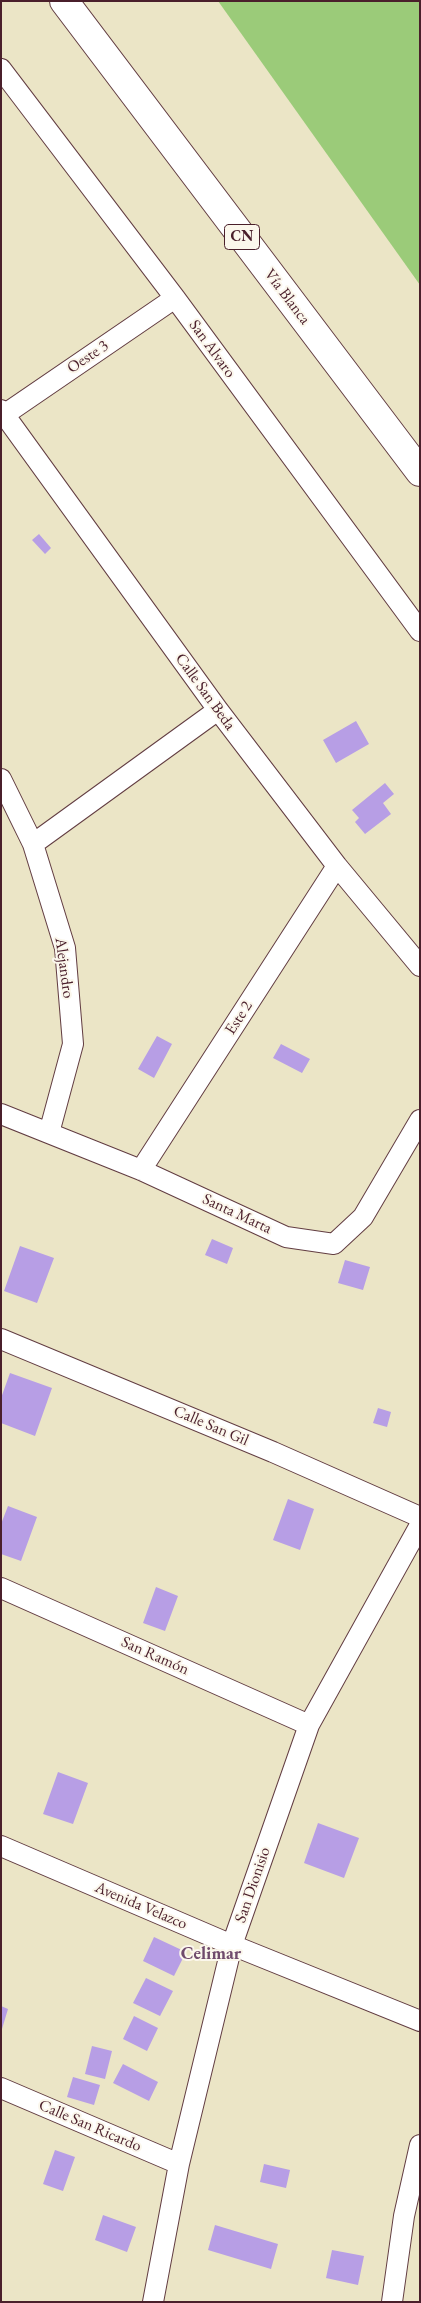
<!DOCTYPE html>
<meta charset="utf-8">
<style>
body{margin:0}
#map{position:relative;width:421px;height:2303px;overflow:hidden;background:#ebe5c6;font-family:"EB Garamond",serif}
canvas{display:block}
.frame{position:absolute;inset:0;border:2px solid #4a1f2b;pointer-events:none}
</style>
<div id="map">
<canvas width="421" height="2303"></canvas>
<div class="frame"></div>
</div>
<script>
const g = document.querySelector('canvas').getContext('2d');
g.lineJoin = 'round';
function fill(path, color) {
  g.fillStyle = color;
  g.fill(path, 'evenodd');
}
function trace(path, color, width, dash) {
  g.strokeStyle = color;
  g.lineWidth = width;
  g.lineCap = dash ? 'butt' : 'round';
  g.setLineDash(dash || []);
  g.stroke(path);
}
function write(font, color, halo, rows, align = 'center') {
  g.font = font + ' "EB Garamond",serif';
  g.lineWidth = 4;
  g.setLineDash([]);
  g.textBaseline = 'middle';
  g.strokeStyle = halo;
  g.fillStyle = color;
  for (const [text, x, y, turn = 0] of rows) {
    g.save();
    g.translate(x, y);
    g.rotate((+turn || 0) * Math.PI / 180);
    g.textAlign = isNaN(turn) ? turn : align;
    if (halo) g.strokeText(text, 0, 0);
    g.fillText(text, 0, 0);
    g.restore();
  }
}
const green = new Path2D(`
 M 218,1 L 420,1 L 420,285 Z`);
const building = new Path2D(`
 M 39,534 L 51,548 L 45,554 L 32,540 Z
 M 356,721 L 369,744 L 336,763 L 323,740 Z
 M 385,783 L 394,794 L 383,803 L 391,814 L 365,834 L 355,822 L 359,818 L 352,810 Z
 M 157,1036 L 172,1044 L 154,1078 L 138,1069 Z
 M 281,1044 L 310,1059 L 302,1073 L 273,1058 Z
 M 212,1239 L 233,1248 L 227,1264 L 205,1255 Z
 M 20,1246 L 54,1258 L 37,1303 L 4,1291 Z
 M 345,1260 L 370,1267 L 363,1290 L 338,1283 Z
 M 10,1373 L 52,1388 L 35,1436 L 1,1423 L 1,1398 Z
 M 378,1408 L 391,1412 L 387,1427 L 373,1423 Z
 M 288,1499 L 314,1509 L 300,1550 L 273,1540 Z
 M 8,1506 L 37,1517 L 21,1561 L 1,1554 L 1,1524 Z
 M 156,1587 L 178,1596 L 165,1631 L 143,1623 Z
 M 58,1772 L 88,1783 L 73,1824 L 43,1814 Z
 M 318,1823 L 359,1838 L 344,1878 L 304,1863 Z
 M 154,1937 L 186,1952 L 174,1976 L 143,1961 Z
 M 146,1978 L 173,1991 L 160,2016 L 133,2003 Z
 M 1,2006 L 8,2009 L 2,2029 L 1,2029 Z
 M 134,2016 L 158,2028 L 147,2051 L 123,2039 Z
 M 92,2046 L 112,2051 L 105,2079 L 85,2074 Z
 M 123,2064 L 158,2082 L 149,2101 L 113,2083 Z
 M 73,2077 L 100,2085 L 94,2105 L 67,2097 Z
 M 55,2150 L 75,2157 L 63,2191 L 43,2184 Z
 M 264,2164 L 290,2170 L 286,2188 L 260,2182 Z
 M 103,2215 L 136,2227 L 127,2252 L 95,2240 Z
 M 215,2225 L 278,2244 L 271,2269 L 208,2250 Z
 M 332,2250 L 364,2256 L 358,2285 L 326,2278 Z`);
const minor = new Path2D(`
 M 1,69 L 175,298 L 420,631
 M 1,410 L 218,710 L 337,866 L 420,966
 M 1,417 L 175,298
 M 1,779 L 33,844 L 65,948 L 73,1044 L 49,1133
 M 33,844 L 218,710
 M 1,1114 L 141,1170 L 286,1237 L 334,1244 L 363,1217 L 420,1120
 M 141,1170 L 337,866
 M 1,1339 L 273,1452 L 420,1517
 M 1,1588 L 309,1725
 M 1,1846 L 232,1945 L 420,2021
 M 1,2088 L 179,2164
 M 153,2302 L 179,2164 L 232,1945 L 309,1725 L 420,1525
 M 392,2302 L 404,2216 L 420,2145`);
const highway = new Path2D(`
 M 64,1 L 420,472`);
const shields = [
 [242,237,35]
];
const shieldNames = [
 ["CN",242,237]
];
const streetNames = [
 ["Vía Blanca",287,297,53],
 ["San Alvaro",212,349,54],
 ["Oeste 3",88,357,-34],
 ["Calle San Beda",205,692,54],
 ["Alejandro",64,968,82],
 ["Este 2",239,1018,-57],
 ["Santa Marta",237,1214,25],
 ["Calle San Gil",211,1426,23],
 ["San Ramón",155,1656,24],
 ["San Dionisio",253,1885,-71],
 ["Avenida Velazco",141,1906,23],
 ["Calle San Ricardo",90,2126,23]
];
const neighbourhoodNames = [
 ["Celimar",211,1954]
];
fill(green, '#9bcb79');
fill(building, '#b79ee5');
trace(minor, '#623d42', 22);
trace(highway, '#623d42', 30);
trace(minor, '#fff', 20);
trace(highway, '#fff', 28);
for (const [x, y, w] of shields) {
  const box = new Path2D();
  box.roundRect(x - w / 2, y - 12.5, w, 25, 4);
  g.fillStyle = '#fbf7ec';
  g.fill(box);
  trace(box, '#4a1f2b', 1);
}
write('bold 15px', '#4a1f2b', null, shieldNames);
write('16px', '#4a1f2b', '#fbf7ec', streetNames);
write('bold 18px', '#704b6c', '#fbf7ec', neighbourhoodNames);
</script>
